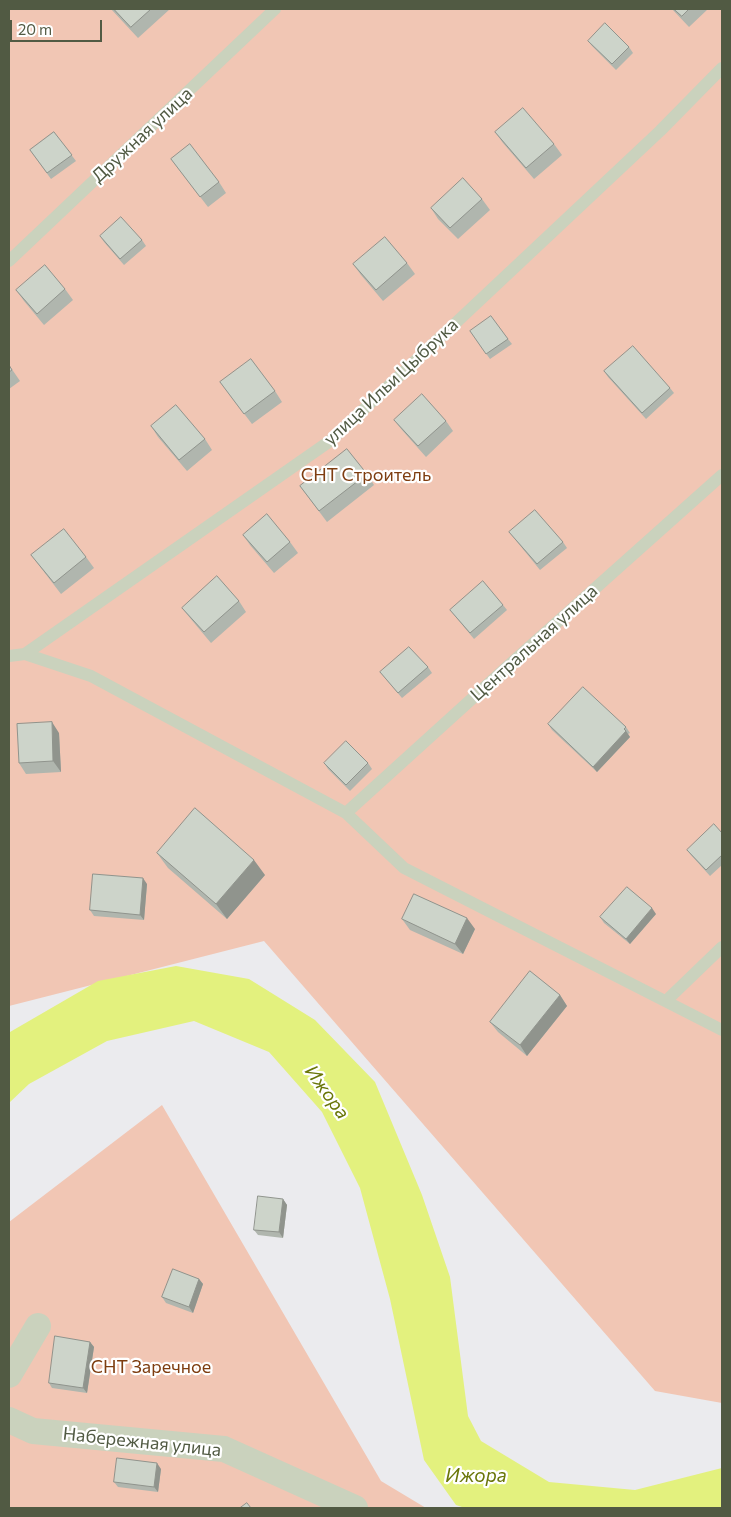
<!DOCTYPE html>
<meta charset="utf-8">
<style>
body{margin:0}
#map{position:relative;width:731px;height:1517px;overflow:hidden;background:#ebebee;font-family:Commissioner,sans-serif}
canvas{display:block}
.frame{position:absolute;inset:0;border:10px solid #515a43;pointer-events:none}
.scale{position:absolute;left:10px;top:20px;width:92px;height:22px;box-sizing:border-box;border:2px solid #515a43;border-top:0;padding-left:6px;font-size:15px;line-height:18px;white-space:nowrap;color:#515a43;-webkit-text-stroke:4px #fff;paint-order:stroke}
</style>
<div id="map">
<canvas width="731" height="1517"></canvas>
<div class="frame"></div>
<div class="scale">20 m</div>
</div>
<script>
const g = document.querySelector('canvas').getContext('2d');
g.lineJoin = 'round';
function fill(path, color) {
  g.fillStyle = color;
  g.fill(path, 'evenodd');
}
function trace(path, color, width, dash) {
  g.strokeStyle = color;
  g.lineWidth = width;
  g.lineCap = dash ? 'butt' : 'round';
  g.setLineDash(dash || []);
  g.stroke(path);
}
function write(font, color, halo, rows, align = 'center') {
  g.font = font + ' Commissioner,sans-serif';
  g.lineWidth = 4.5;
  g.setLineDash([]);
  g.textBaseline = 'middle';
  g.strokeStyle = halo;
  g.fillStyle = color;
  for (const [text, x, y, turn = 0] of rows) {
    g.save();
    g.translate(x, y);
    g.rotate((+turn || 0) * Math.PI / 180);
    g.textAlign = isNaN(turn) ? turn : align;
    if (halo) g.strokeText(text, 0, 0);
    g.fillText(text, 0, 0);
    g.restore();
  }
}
const green = new Path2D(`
 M 9,9 L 722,9 L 722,1403 L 655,1391 L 264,941 L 9,1006 Z
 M 162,1105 L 381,1481 L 426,1508 L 9,1508 L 9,1222 Z`);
const water = new Path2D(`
 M 176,966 L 249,979 L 315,1020 L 375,1082 L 422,1195 L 450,1277 L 468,1416 L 481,1441 L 549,1482 L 635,1490 L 722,1468 L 722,1508 L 465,1508 L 456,1505 L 424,1460 L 390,1299 L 360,1188 L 322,1112 L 269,1052 L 194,1021 L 107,1041 L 29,1084 L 9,1103 L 9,1033 L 10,1032 L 98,981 Z`);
const service = new Path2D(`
 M 9,261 L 275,9
 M 25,654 L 330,441 L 660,131 L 722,68
 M 9,656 L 25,654 L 91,676 L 346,813 L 404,868 L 722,1030
 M 346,813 L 507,667 L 722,475
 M 667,1000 L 722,947`);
const minor = new Path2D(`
 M 9,1375 L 38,1326
 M 9,1420 L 33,1431 L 224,1449 L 355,1508`);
const wall = new Path2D(`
 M 111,9 L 170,9 L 138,38 Z
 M 672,9 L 708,9 L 689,27 Z
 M 588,41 L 629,47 L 633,53 L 616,70 L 592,46 Z
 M 54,132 L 76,161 L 51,179 L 30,150 Z
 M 495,132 L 554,144 L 562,155 L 534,179 L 503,143 Z
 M 171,159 L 219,182 L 226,193 L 208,207 Z
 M 482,199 L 490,210 L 458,239 L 438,219 L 431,208 Z
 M 100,236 L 142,240 L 146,246 L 124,265 L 104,242 Z
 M 407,263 L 415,274 L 383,301 L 361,275 L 353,264 Z
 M 65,289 L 73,300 L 44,325 L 24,301 L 16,290 Z
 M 470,331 L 508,339 L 512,344 L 490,359 Z
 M 9,365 L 20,381 L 9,389 Z
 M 604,371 L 670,388 L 674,393 L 646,419 L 608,377 Z
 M 220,382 L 275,391 L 282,402 L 252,424 Z
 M 394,420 L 446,421 L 453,431 L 426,457 L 402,430 Z
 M 151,426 L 205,439 L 212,450 L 187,471 L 158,437 Z
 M 367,474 L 374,485 L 327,522 L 300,486 Z
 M 509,532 L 563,542 L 567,548 L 540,570 Z
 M 243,535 L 290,542 L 298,553 L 274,573 L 250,545 Z
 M 31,555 L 86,557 L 94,568 L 61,594 Z
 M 239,601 L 246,612 L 211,643 L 190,618 L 182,608 Z
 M 503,605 L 507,610 L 474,639 L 450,610 Z
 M 428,667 L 432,673 L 402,698 L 380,672 Z
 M 548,724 L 626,727 L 630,733 L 628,734 L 630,737 L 597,772 L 552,730 Z
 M 59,733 L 61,772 L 26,774 L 19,763 Z
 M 324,763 L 368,763 L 372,769 L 350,791 L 328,769 Z
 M 722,833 L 722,865 L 710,876 L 691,855 L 687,850 Z
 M 157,853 L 265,875 L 227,919 L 168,868 Z
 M 147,884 L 144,920 L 94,916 L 90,910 Z
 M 656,914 L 630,944 L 604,923 L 600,917 Z
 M 402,919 L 475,929 L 463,954 L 410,930 Z
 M 560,995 L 567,1006 L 527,1056 L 498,1032 L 490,1022 Z
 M 283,1199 L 287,1205 L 283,1238 L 258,1235 L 254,1230 Z
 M 199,1279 L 203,1284 L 193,1313 L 166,1303 L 162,1297 Z
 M 90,1342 L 94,1347 L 87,1393 L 52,1388 L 49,1383 Z
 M 161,1469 L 158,1492 L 118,1487 L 114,1482 Z`);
const shadedWall = new Path2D(`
 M 52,722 L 59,733 L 61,772 L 53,761 Z
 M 626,731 L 630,737 L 597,772 L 593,767 Z
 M 254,860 L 265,875 L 227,919 L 216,904 Z
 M 143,878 L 147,884 L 144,920 L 140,915 Z
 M 652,908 L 656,914 L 630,944 L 626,939 Z
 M 467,918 L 475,929 L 463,954 L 455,944 Z
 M 560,995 L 567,1006 L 527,1056 L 520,1045 Z
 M 283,1199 L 287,1205 L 283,1238 L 279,1232 Z
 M 199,1279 L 203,1284 L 193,1313 L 189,1307 Z
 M 90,1342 L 94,1347 L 87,1393 L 83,1388 Z
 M 157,1463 L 161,1469 L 158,1492 L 154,1487 Z`);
const building = new Path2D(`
 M 114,9 L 151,9 L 131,27 Z
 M 674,9 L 689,9 L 682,16 Z
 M 605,23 L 629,47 L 612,64 L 588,41 Z
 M 523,108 L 554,144 L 526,168 L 495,132 Z
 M 54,132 L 72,155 L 47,173 L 30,150 Z
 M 190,144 L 219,182 L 200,197 L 171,159 Z
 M 463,178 L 482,199 L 450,228 L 431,208 Z
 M 121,217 L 142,240 L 120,259 L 100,236 Z
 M 385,237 L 407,263 L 376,290 L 353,264 Z
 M 45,265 L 65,289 L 37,314 L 16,290 Z
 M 491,316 L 508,339 L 486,354 L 470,331 Z
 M 633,346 L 670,388 L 642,413 L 604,371 Z
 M 251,359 L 275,391 L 244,414 L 220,382 Z
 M 9,365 L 12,370 L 9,372 Z
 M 422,394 L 446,421 L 418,446 L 394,420 Z
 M 176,405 L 205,439 L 179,460 L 151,426 Z
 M 347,449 L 367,474 L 319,511 L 300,486 Z
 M 535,510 L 563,542 L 537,564 L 509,532 Z
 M 267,514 L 290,542 L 267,562 L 243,535 Z
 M 64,529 L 86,557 L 54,583 L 31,555 Z
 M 217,576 L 239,601 L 204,632 L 182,608 Z
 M 483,581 L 503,605 L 470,633 L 450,610 Z
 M 409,647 L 428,667 L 398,693 L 380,672 Z
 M 583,687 L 626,727 L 624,729 L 626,731 L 593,767 L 548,724 Z
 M 52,722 L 53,761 L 19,763 L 17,724 Z
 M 346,741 L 368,763 L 346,785 L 324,763 Z
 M 195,808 L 254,860 L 216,904 L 157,853 Z
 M 714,824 L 722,833 L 722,855 L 706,870 L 687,850 Z
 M 93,874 L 143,878 L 140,915 L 90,910 Z
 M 627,887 L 652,908 L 626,939 L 600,917 Z
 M 414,894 L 467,918 L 455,944 L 402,919 Z
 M 530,971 L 560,995 L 520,1045 L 490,1022 Z
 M 258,1196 L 283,1199 L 279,1232 L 254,1230 Z
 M 173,1269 L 199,1279 L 189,1307 L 162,1297 Z
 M 55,1336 L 90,1342 L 83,1388 L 49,1383 Z
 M 117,1458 L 157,1463 L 154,1487 L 114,1482 Z
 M 247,1503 L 251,1508 L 240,1508 Z`);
const streetNames = [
 ["Дружная улица",142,135,-43],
 ["улица Ильи Цыбрука",391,382,-43],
 ["Центральная улица",534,643,-42],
 ["Набережная улица",142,1442,6]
];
const parkNames = [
 ["СНТ Строитель",366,475],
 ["СНТ Заречное",151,1367]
];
const waterNames = [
 ["Ижора",327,1092,54],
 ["Ижора",476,1476]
];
fill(green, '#f1c6b4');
fill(water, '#e3f17e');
trace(service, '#cad2bd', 12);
trace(minor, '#cad2bd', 26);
fill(wall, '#b0b6ae');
fill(shadedWall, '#90948d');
fill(building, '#cdd4ca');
trace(building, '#90948d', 1);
write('18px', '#515a43', '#fff', streetNames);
write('18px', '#7e3d10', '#fff', parkNames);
write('italic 19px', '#697608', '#fff', waterNames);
</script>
